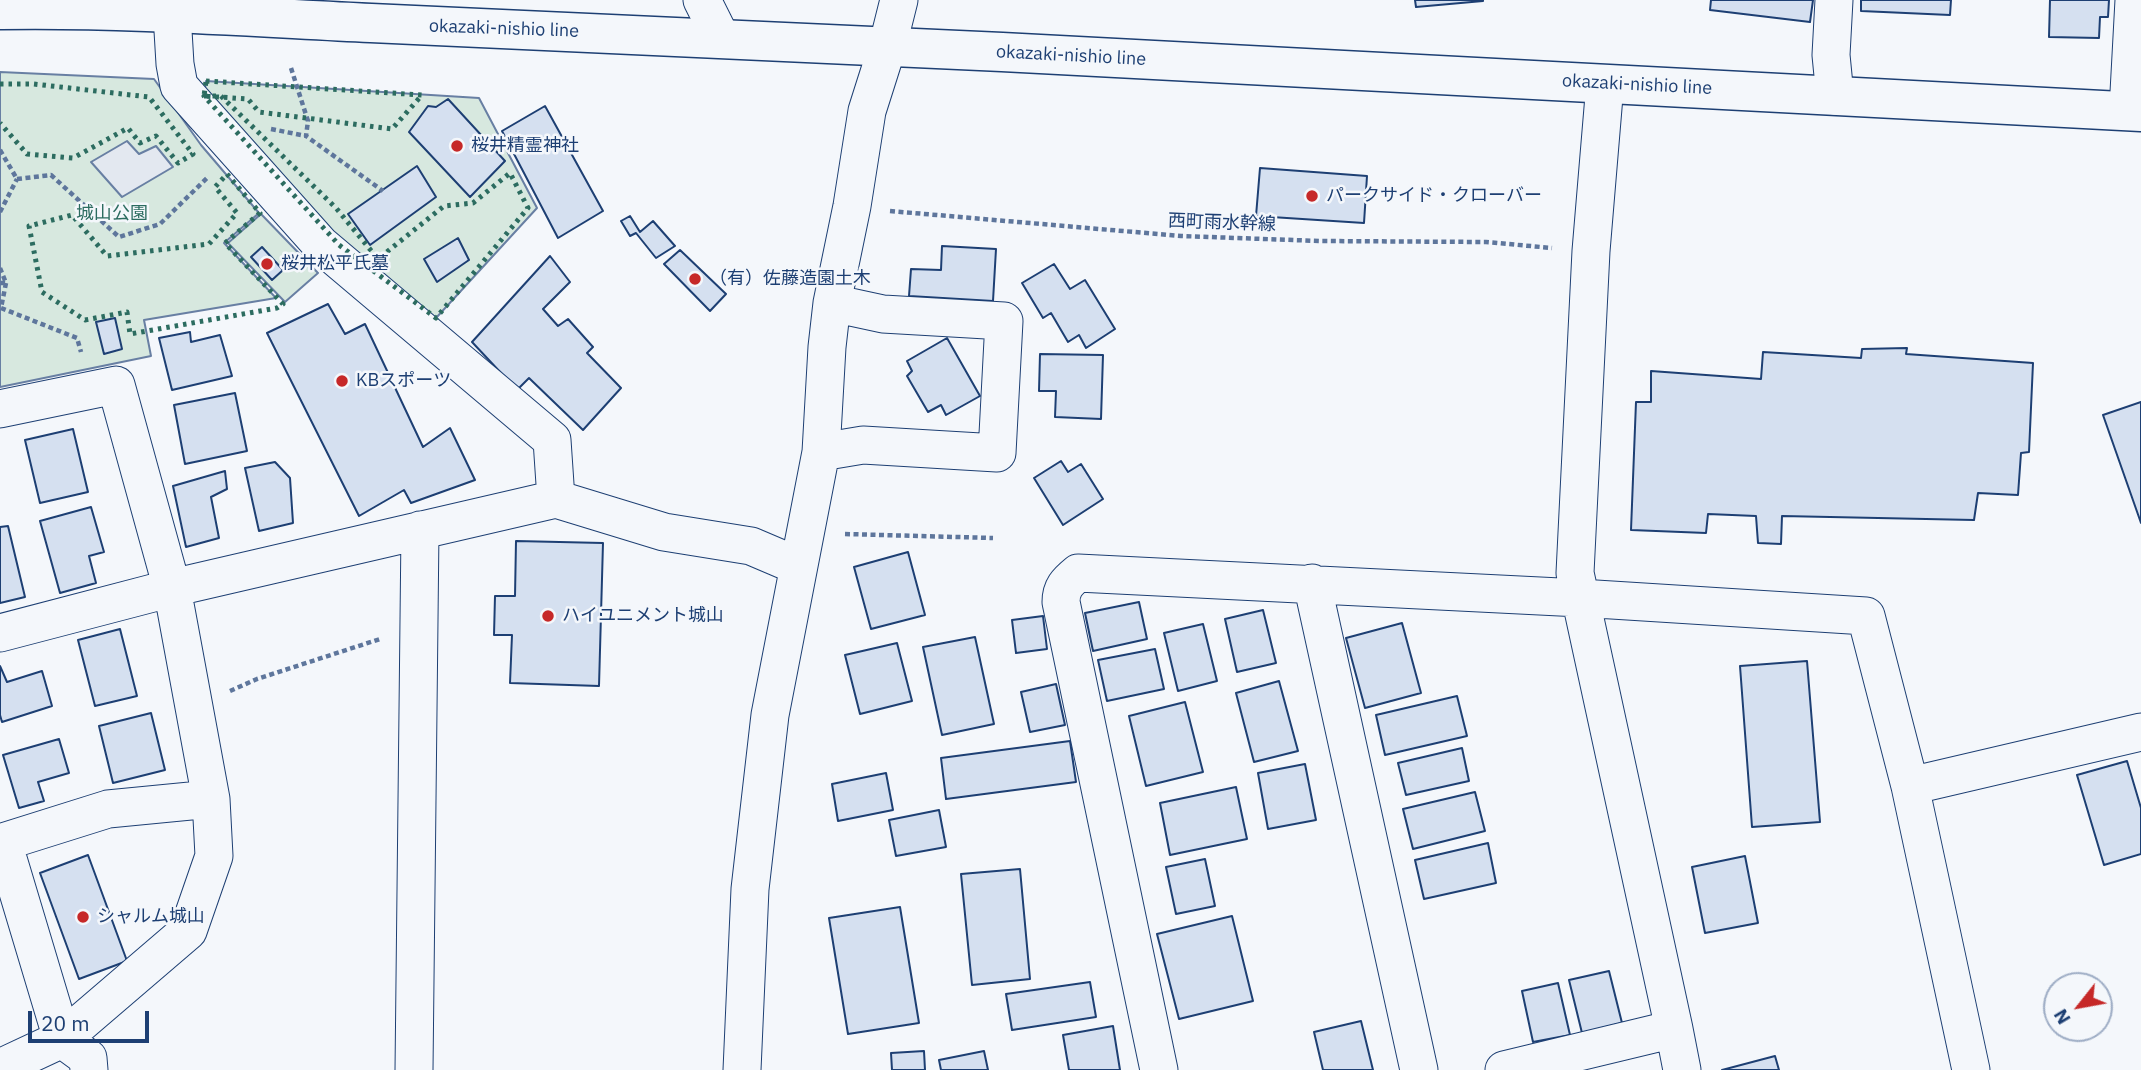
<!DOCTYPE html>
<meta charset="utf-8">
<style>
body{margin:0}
#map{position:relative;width:2141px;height:1070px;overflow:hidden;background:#f4f7fb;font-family:"IBM Plex Sans",sans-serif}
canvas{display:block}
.north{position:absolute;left:2043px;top:972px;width:70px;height:70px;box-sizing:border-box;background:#f4f7fb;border:2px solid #9eadc5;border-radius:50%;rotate:239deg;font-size:19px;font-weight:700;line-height:28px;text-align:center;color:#1d3f73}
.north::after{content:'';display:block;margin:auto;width:24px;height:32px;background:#c62828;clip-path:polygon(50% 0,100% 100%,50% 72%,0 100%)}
.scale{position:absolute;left:28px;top:1011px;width:121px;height:32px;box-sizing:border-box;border:4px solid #1d3f73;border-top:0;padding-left:9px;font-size:21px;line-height:24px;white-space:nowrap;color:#1d3f73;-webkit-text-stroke:5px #f4f7fb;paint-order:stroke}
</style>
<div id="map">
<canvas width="2141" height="1070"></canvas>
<div class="north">N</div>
<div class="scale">20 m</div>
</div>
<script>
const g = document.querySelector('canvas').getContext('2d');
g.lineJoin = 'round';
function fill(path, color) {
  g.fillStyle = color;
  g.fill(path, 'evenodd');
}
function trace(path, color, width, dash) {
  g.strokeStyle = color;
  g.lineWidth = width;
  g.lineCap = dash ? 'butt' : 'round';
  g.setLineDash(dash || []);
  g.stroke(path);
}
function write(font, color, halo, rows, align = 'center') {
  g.font = font + ' "IBM Plex Sans","Noto Sans JP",sans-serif';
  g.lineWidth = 5;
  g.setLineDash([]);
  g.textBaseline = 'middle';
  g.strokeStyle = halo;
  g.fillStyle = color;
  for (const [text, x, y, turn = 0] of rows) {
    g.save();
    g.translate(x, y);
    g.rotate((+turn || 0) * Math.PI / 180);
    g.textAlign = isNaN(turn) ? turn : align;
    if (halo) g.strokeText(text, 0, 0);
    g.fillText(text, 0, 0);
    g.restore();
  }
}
const green = new Path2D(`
 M 0,72 L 154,79 L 201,145 L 259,213 L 224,243 L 276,298 L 144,320 L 151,356 L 0,387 Z
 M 206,81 L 479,98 L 537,208 L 436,318 L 339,245 L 204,96 Z
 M 261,214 L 318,273 L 285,302 L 228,243 Z`);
const parking = new Path2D(`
 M 127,141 L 139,154 L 156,146 L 173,167 L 122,197 L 91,162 Z`);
const building = new Path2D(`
 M 1415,0 L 1483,0 L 1483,1 L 1416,7 Z
 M 1711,0 L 1813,0 L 1810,22 L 1710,10 Z
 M 1861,0 L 1951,0 L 1950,15 L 1861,11 Z
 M 2050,0 L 2109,0 L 2108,17 L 2100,17 L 2099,38 L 2049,37 Z
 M 448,99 L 505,161 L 470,197 L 409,132 L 428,106 L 436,107 Z
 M 545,106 L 603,211 L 558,238 L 502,131 Z
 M 417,166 L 436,197 L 370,245 L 348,214 Z
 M 1260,168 L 1367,176 L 1364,223 L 1256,216 Z
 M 630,216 L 640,232 L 653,221 L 675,246 L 656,258 L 636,233 L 630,236 L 621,221 Z
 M 458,238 L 469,260 L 437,282 L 424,259 Z
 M 942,246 L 996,249 L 993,301 L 909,296 L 911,269 L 941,270 Z
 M 262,247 L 283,270 L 272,280 L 251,257 Z
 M 680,250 L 726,294 L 710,311 L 664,264 Z
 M 550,256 L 570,282 L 543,309 L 558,326 L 568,319 L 593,347 L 587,353 L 621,388 L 583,430 L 529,378 L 517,390 L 472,342 Z
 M 1054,264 L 1070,289 L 1085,280 L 1115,329 L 1086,348 L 1079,335 L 1068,342 L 1051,313 L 1043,318 L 1022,283 Z
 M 328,304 L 345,334 L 365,324 L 423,447 L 450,428 L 475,480 L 411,503 L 404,490 L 359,516 L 267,333 Z
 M 115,318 L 122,349 L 104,354 L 96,322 Z
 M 190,332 L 191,342 L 220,335 L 232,376 L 172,390 L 159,338 Z
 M 947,338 L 980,396 L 946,415 L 941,405 L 928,412 L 907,376 L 912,371 L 907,361 Z
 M 1907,348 L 1906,354 L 2033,363 L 2029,452 L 2021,453 L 2018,495 L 1978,493 L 1974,520 L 1782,516 L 1781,544 L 1758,543 L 1756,516 L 1708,514 L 1706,533 L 1631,530 L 1636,402 L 1651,402 L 1651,371 L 1761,379 L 1763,352 L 1861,358 L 1862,349 Z
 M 1040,354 L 1103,355 L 1101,419 L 1055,417 L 1056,391 L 1039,391 Z
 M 235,393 L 247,451 L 185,464 L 174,405 Z
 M 2141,402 L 2141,523 L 2103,415 Z
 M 73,429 L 88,492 L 40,503 L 25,440 Z
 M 1061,461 L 1068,472 L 1081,464 L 1103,499 L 1063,525 L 1034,478 Z
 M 275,462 L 290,478 L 293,523 L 259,531 L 245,468 Z
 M 225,471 L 227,489 L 211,497 L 219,538 L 186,547 L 173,486 Z
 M 91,507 L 104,552 L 89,556 L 96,583 L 60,593 L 40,521 Z
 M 8,526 L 25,597 L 0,603 L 0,527 Z
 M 516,541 L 603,543 L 599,686 L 510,683 L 512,635 L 494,635 L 495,596 L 515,596 Z
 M 908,552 L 925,615 L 871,629 L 854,567 Z
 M 1139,602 L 1147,639 L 1093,651 L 1085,613 Z
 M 1263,610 L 1276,663 L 1237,672 L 1225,619 Z
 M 1043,616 L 1047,649 L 1016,653 L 1012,620 Z
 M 1402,623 L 1421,693 L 1365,708 L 1346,638 Z
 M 1203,624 L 1217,681 L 1178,691 L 1164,633 Z
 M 120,629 L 137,696 L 95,706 L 78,640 Z
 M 975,637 L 994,724 L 942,735 L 923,647 Z
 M 897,643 L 912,701 L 860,714 L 845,655 Z
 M 1155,649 L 1164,689 L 1107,701 L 1098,660 Z
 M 1807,661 L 1820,822 L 1752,827 L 1740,666 Z
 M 0,666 L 7,682 L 42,671 L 52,706 L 2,722 L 0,715 Z
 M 1279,681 L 1298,751 L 1254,762 L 1236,693 Z
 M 1056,684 L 1065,725 L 1030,732 L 1021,692 Z
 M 1457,696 L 1467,736 L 1385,755 L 1376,715 Z
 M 1185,702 L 1203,772 L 1146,786 L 1129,716 Z
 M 151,713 L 165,770 L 113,783 L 99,726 Z
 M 59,739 L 69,773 L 38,782 L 44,801 L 19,808 L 3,755 Z
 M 1070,741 L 1076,782 L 946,799 L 941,758 Z
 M 1462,748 L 1469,781 L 1406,795 L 1398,763 Z
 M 2127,761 L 2141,808 L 2141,854 L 2104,865 L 2077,775 Z
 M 1305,764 L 1316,820 L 1268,829 L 1258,773 Z
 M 886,773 L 893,810 L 838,821 L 832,784 Z
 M 1236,787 L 1247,839 L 1170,855 L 1160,803 Z
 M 1475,792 L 1485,831 L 1413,849 L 1403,809 Z
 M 939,810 L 946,847 L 896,856 L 889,820 Z
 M 1488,843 L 1496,883 L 1424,899 L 1415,860 Z
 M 88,855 L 127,961 L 79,979 L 40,873 Z
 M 1745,856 L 1758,923 L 1705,933 L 1692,867 Z
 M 1205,859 L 1215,906 L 1176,914 L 1166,867 Z
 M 1020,869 L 1030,979 L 972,985 L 961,874 Z
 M 900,907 L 919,1023 L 848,1034 L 829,918 Z
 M 1232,916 L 1253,1001 L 1179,1019 L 1157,934 Z
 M 1609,971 L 1622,1023 L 1582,1033 L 1569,980 Z
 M 1090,982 L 1096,1017 L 1012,1030 L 1006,994 Z
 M 1558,983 L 1570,1035 L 1533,1042 L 1522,991 Z
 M 1361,1021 L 1373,1070 L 1323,1070 L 1314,1032 Z
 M 1113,1026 L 1120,1070 L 1069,1070 L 1063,1035 Z
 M 924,1051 L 925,1070 L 892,1070 L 891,1053 Z
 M 984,1051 L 988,1070 L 941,1070 L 939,1060 Z
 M 1775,1056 L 1779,1070 L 1722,1070 Z`);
const path = new Path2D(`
 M 291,68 L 308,121 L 306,136 L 383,191
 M 271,129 L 306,136
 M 0,150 L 17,179
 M 17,179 L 51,175 L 119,237 L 160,224 L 208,177
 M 890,211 L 1181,236 L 1320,241 L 1486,242 L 1552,248
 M 0,212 L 17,179
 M 0,268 L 6,283 L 0,283
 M 6,283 L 1,308 L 77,338 L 81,352
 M 845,534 L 993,538
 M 230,691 L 257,679 L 380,639`);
const minor = new Path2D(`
 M 702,0 L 721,38
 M 1834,0 L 1831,55 L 1835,96
 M 172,14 L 175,64 L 179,86 L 321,245 L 552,440 L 556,499
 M 2128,111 L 2134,0
 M 0,409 L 116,385 L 172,588 L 211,799 L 108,809 L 3,842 L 62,1039 L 0,1068
 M 821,452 L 863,445 L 997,453 L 1004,321 L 883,314 L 832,303
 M 1312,583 L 1419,1070
 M 0,633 L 172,588 L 556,499 L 664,532 L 751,546 L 798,566
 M 1910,786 L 2141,732
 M 1674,1029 L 1682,1070
 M 89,1070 L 88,1058 L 62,1039 L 188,931 L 214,856 L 211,799
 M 414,1070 L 420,530
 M 742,1070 L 750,889 L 770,715 L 821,452 L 827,347 L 832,303 L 852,206 L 867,111 L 887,48 L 899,0
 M 1159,1070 L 1061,602 C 1061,588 1067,582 1078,573 L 1580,598 L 1866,616 L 1910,786 L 1971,1070
 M 1504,1070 L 1674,1029 L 1575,573 L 1591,251 L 1605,84`);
const primary = new Path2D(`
 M 0,10 C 123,8 248,17 371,23 C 581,33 791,43 1002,52 L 2141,112`);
const hedge = new Path2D(`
 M 206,81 L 422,95 L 392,129 L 259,112 L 248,99 L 204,96 Z
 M 0,84 L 34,84 L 149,97 L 193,154 L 178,163 L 156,136 L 140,143 L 128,128 L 73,158 L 27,154 L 0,123
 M 204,96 L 221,96 L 336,208 L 378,259 L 444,206 L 473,203 L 510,173 L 528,208 L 436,318 L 339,245 Z
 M 227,174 L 260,213 L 225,243 L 283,304 L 277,308 L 130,334 L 127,312 L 85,320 L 42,292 L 29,226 L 72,215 L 107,256 L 209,244 L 237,213 L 215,187 Z`);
const markers = [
 [457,146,7,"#c62828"],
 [1312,196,7,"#c62828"],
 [267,264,7,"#c62828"],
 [695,279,7,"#c62828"],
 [342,381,7,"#c62828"],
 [548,616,7,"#c62828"],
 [83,917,7,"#c62828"]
];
const streetNames = [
 ["okazaki-nishio line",504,29,2],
 ["okazaki-nishio line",1071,56,3],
 ["okazaki-nishio line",1637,85,3],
 ["西町雨水幹線",1222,223,2]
];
const poiNames = [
 ["桜井精霊神社",471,146],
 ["パークサイド・クローバー",1326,196],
 ["桜井松平氏墓",281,264],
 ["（有）佐藤造園土木",709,279],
 ["KBスポーツ",356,381],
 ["ハイユニメント城山",562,616],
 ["シャルム城山",97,917]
];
const parkNames = [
 ["城山公園",112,214]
];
fill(green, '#d7e8df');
trace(green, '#687fa3', 2);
fill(parking, '#e3e8f0');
trace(parking, '#687fa3', 2);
fill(building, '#d5e0f0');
trace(building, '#1d3f73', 2);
trace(minor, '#1d3f73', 39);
trace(primary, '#1d3f73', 41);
trace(path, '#5e769c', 4.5, [5, 3.5]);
trace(minor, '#f4f7fb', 37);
trace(primary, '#f4f7fb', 38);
trace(hedge, '#2c6c60', 5, [3.5, 5]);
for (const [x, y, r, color] of markers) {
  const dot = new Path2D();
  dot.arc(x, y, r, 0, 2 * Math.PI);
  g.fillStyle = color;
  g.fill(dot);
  trace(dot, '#f4f7fb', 2.5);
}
write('18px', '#1d3f73', '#f4f7fb', streetNames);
write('18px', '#1d3f73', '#f4f7fb', poiNames, 'left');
write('18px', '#2c6c60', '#f4f7fb', parkNames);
</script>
